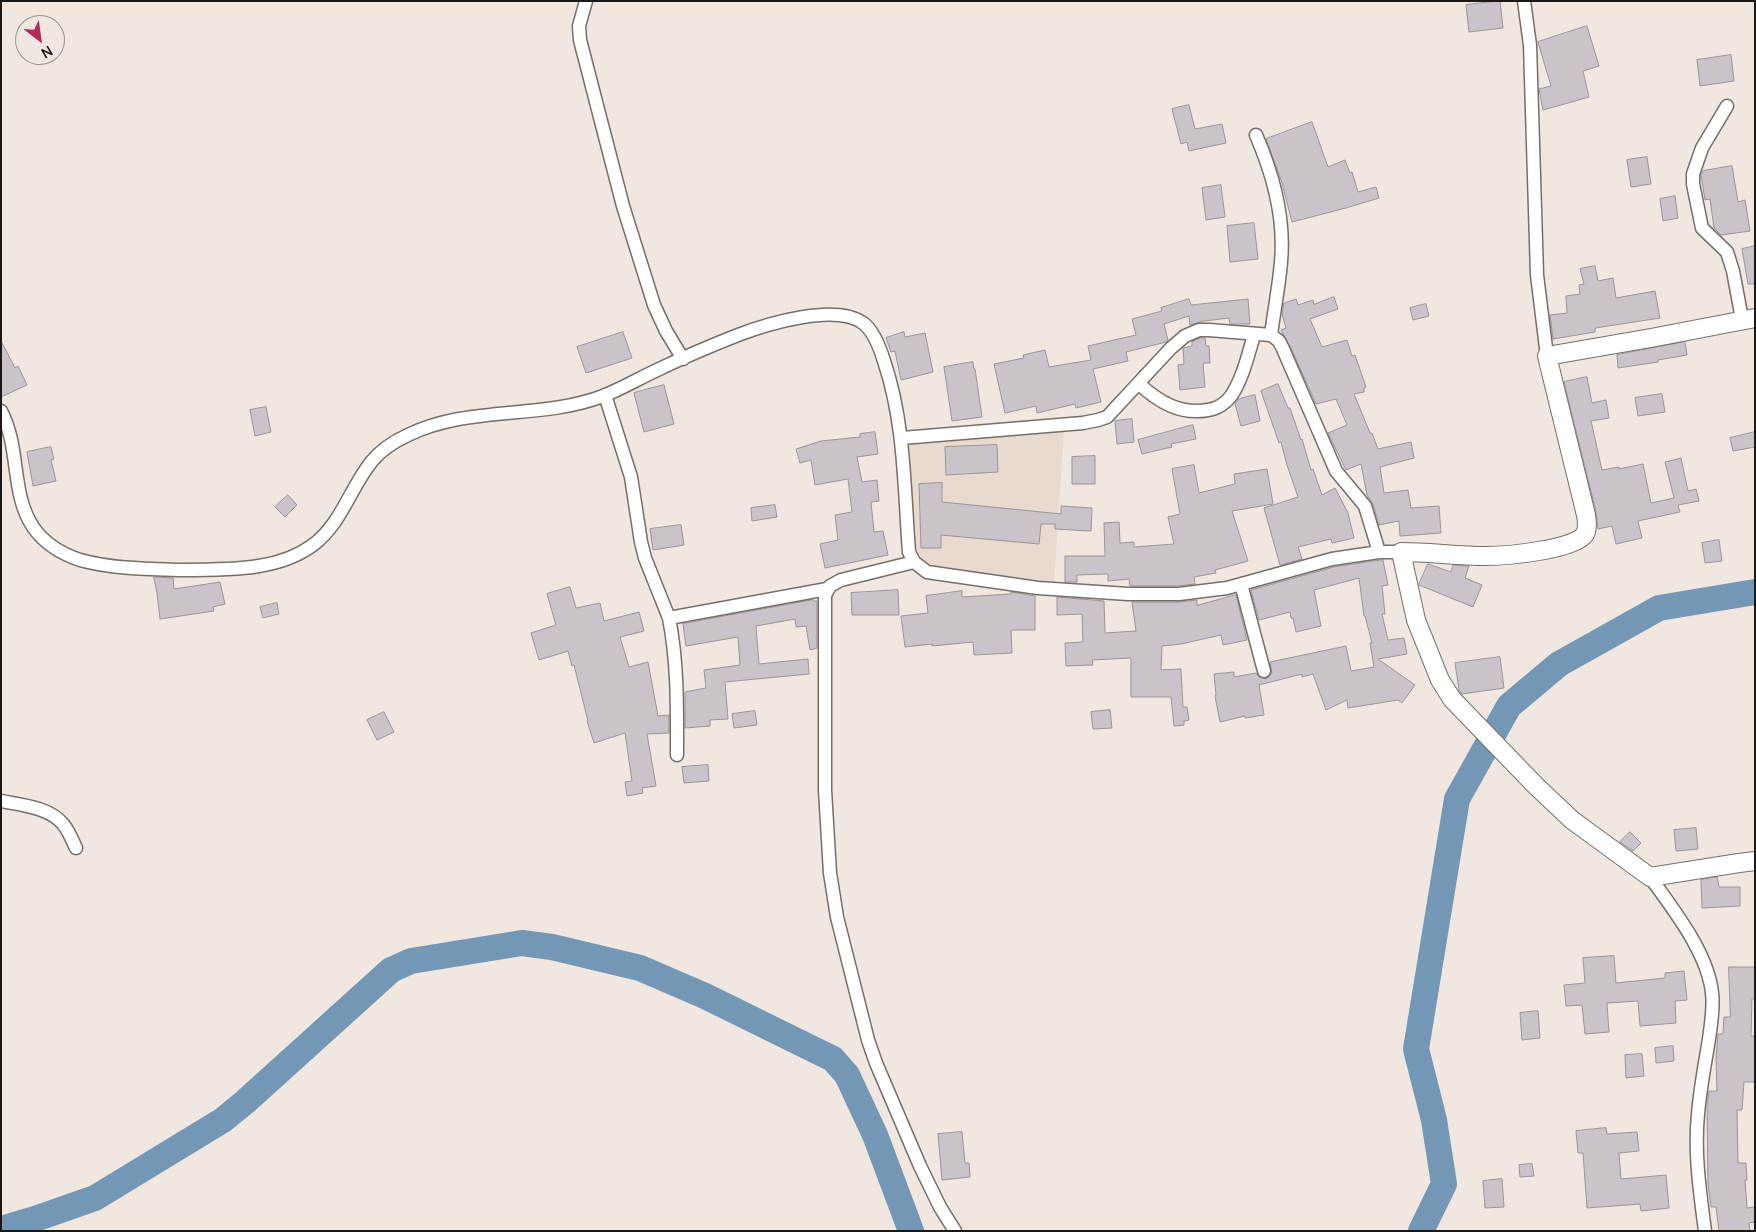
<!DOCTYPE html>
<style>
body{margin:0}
#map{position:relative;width:1756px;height:1232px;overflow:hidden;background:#efe7e0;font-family:Manrope,sans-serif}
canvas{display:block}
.frame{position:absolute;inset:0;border:2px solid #1a1715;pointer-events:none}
.north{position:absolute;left:15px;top:15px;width:50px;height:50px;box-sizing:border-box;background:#efe7e0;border:1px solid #9a948f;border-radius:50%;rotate:150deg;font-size:14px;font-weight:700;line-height:20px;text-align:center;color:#1a1715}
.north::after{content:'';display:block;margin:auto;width:18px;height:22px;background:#b6295e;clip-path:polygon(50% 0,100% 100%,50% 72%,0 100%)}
</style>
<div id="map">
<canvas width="1756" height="1232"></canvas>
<div class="frame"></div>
<div class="north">N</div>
</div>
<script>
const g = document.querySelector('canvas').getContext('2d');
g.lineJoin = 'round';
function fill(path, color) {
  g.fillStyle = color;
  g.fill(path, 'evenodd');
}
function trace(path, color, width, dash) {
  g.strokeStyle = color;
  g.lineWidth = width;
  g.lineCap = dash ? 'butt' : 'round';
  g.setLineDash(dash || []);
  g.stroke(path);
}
const built = new Path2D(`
 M 1064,431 L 1054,583 L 940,572 L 917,559 L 906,445 Z`);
const river = new Path2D(`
 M 1,1229 L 35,1219 L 95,1198 L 223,1120 L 245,1102 L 391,970 L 411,961 L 522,943 L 552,947 L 640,968 L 705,996 L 833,1059 L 847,1075 L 875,1135 L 911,1231
 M 1421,1231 L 1444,1184 L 1434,1120 L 1416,1049 L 1457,799 L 1509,706 L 1559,664 L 1659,608 L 1755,592`);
const building = new Path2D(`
 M 1500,1 L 1503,28 L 1469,32 L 1466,5 Z
 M 1587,26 L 1599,66 L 1583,71 L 1589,97 L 1543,110 L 1539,89 L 1551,86 L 1538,42 Z
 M 1731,55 L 1734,81 L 1700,86 L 1697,60 Z
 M 1189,105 L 1195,129 L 1222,124 L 1226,143 L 1189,151 L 1187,142 L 1181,144 L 1172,109 Z
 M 1312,122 L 1328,167 L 1345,160 L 1350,173 L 1352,172 L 1358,192 L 1376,187 L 1379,198 L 1346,208 L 1292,222 L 1282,183 L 1266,139 Z
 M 1647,157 L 1651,184 L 1631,187 L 1627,160 Z
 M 1732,166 L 1738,202 L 1745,200 L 1750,231 L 1721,235 L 1714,228 L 1710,199 L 1705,200 L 1701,175 L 1703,171 Z
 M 1221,185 L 1225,217 L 1206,220 L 1202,188 Z
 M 1675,196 L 1678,218 L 1663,221 L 1660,199 Z
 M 1254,223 L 1258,259 L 1230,262 L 1227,226 Z
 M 1755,246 L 1755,284 L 1748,284 L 1742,249 Z
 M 1595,266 L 1598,281 L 1613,278 L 1616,298 L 1655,291 L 1660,318 L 1595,328 L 1595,332 L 1553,339 L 1550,315 L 1567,313 L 1566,296 L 1580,294 L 1579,285 L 1584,284 L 1580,269 Z
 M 1334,297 L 1338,309 L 1310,319 L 1322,347 L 1347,340 L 1352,356 L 1355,355 L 1366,387 L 1364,388 L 1364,392 L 1354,394 L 1370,433 L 1372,433 L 1378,449 L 1411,442 L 1414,458 L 1380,467 L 1384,493 L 1408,490 L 1411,508 L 1439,506 L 1441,533 L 1400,536 L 1399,521 L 1379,525 L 1373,504 L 1367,495 L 1361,464 L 1346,470 L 1328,433 L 1347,425 L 1336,399 L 1316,404 L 1290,346 L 1283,334 L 1281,330 L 1286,328 L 1282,314 L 1284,303 L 1296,299 L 1298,305 L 1313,300 L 1314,304 Z
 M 1189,299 L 1191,305 L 1248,299 L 1250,324 L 1230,324 L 1229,318 L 1204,321 L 1190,325 L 1189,316 L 1164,324 L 1168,340 L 1166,342 L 1126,352 L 1128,361 L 1093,369 L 1101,402 L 1076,408 L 1075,404 L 1037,413 L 1036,406 L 1005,413 L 994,364 L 1024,358 L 1023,355 L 1045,350 L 1049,367 L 1091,360 L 1088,346 L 1136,335 L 1132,319 L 1162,311 L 1161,308 Z
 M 1426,304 L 1429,316 L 1413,320 L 1410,308 Z
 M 623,332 L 632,358 L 586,373 L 577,347 Z
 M 904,332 L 905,337 L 925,333 L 933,372 L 901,380 L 895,351 L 891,352 L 886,338 Z
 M 1201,338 L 1205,338 L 1206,346 L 1209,346 L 1210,363 L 1203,363 L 1205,387 L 1180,390 L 1178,365 L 1184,364 L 1183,348 L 1192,346 L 1192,342 Z
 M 1,341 L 15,368 L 18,366 L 27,385 L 1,397 Z
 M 1685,342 L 1687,355 L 1658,360 L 1658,362 L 1618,368 L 1617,355 Z
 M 973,362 L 974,369 L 975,369 L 982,417 L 952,421 L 944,367 Z
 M 1587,377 L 1592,403 L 1606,400 L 1609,418 L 1591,421 L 1602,470 L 1619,467 L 1619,469 L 1643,464 L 1651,503 L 1674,498 L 1665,462 L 1681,458 L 1688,491 L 1696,489 L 1699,501 L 1678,505 L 1680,512 L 1638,521 L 1642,538 L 1616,544 L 1612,526 L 1598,529 L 1596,512 L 1564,382 Z
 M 1278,384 L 1288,408 L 1290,408 L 1301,440 L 1302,439 L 1311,470 L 1313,469 L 1322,495 L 1335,488 L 1348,513 L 1354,538 L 1332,543 L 1331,539 L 1298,547 L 1302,559 L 1280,565 L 1264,508 L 1298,497 L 1287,465 L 1281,442 L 1279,443 L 1261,391 Z
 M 664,385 L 674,424 L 644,432 L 634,393 Z
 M 1662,394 L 1665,412 L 1638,416 L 1635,398 Z
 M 1255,395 L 1260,421 L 1241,426 L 1235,404 L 1239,399 Z
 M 266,407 L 271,432 L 255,436 L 250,410 Z
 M 1132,419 L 1134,442 L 1117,444 L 1115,421 Z
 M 1193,425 L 1196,439 L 1171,444 L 1172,447 L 1142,454 L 1138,440 Z
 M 875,432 L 878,454 L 857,457 L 862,482 L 877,480 L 879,501 L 871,502 L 874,532 L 883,531 L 888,555 L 825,568 L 820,544 L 838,540 L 835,515 L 852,512 L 848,479 L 815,485 L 811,460 L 800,463 L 796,449 L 821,441 L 860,437 L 860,434 Z
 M 1755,432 L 1755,447 L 1733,451 L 1730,438 Z
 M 997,445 L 998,472 L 946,475 L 945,447 Z
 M 51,447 L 54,459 L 51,460 L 56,481 L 33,486 L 27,452 Z
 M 1095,456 L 1095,484 L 1072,484 L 1072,457 Z
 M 1194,465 L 1199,493 L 1235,484 L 1234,474 L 1267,469 L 1273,504 L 1232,511 L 1248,561 L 1215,570 L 1216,573 L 1194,577 L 1195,584 L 1178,586 L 1130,586 L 1129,579 L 1108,581 L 1108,574 L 1077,575 L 1077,582 L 1065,582 L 1065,556 L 1105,556 L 1104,523 L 1119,522 L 1120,543 L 1134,542 L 1134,547 L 1174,544 L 1168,517 L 1180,514 L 1172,469 Z
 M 942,483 L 942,502 L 1061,514 L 1061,506 L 1092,508 L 1091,531 L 1055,529 L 1055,524 L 1041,524 L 1039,544 L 941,535 L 941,548 L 921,548 L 919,484 Z
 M 288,495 L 297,505 L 285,517 L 275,507 Z
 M 775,505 L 777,517 L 752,521 L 751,508 Z
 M 681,525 L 684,545 L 653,550 L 650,529 Z
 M 1719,540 L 1722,561 L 1705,563 L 1702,543 Z
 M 1383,560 L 1388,585 L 1382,586 L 1385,614 L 1382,614 L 1388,640 L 1404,638 L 1407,654 L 1378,659 L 1415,685 L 1402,703 L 1398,700 L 1348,708 L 1347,700 L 1326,710 L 1313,674 L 1302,677 L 1302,674 L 1259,685 L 1264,715 L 1245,718 L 1245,716 L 1220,722 L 1215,696 L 1216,695 L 1214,674 L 1234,672 L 1234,677 L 1256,673 L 1259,677 L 1266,679 L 1269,677 L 1272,673 L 1270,662 L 1346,646 L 1351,671 L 1374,667 L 1370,643 L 1372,643 L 1365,616 L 1364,616 L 1359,578 L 1314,590 L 1321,626 L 1296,632 L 1293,618 L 1291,618 L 1290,612 L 1259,620 L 1251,590 L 1334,567 Z
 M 1428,564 L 1451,572 L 1453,565 L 1469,566 L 1465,578 L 1482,585 L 1473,607 L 1419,585 Z
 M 154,577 L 173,578 L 174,589 L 220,582 L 225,604 L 213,607 L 214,611 L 160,619 L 157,593 Z
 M 570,587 L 576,608 L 600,603 L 604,621 L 639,612 L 644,631 L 620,637 L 629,667 L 648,662 L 658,716 L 669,715 L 669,733 L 647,734 L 656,786 L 642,788 L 643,793 L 627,796 L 625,782 L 632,781 L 625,733 L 594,743 L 587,721 L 588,721 L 574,665 L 572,666 L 568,651 L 539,660 L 531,633 L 556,625 L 547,594 Z
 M 898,590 L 899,615 L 852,615 L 851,593 Z
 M 962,591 L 962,597 L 1011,594 L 1011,592 L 1035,596 L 1035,630 L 1011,630 L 1012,653 L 974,655 L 973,642 L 932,646 L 932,644 L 905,647 L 901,616 L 928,613 L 926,596 Z
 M 1236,595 L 1247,640 L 1223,645 L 1221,635 L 1181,644 L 1162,646 L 1161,670 L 1181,669 L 1183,707 L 1187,707 L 1189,720 L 1184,721 L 1184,725 L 1174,726 L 1171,697 L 1131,697 L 1131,658 L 1092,660 L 1093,665 L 1066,666 L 1065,643 L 1083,642 L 1082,614 L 1057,615 L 1057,597 L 1104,601 L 1105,633 L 1136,631 L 1132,602 L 1179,602 L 1197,600 L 1197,605 Z
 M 813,600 L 814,601 L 817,601 L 817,648 L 810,650 L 806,626 L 796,627 L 795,619 L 756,626 L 759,664 L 808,659 L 809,674 L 725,682 L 728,719 L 710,720 L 710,726 L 685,728 L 685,692 L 706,688 L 704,670 L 740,665 L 738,637 L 686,646 L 683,624 Z
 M 277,603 L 279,614 L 263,618 L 260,607 Z
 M 1500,657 L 1504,688 L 1462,694 L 1460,692 L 1459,690 L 1455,663 Z
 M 1110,710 L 1112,728 L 1093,729 L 1091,712 Z
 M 755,711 L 757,725 L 734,728 L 732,714 Z
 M 384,712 L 394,732 L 377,740 L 367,720 Z
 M 708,765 L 709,781 L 684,783 L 682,767 Z
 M 1696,828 L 1698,849 L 1676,851 L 1674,830 Z
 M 1630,832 L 1641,843 L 1633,851 L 1620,842 Z
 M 1717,877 L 1719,887 L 1740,887 L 1740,906 L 1702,908 L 1701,880 Z
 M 1614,956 L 1616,983 L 1665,978 L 1665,973 L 1684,971 L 1687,1000 L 1675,1001 L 1676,1023 L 1640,1026 L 1638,1001 L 1607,1003 L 1609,1032 L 1585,1034 L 1582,1005 L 1566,1006 L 1564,985 L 1585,983 L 1583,958 Z
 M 1729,967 L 1755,967 L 1755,999 L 1752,999 L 1751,1036 L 1755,1036 L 1755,1082 L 1744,1082 L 1742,1110 L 1737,1110 L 1738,1163 L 1746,1163 L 1747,1180 L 1745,1180 L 1747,1208 L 1755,1207 L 1755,1222 L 1749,1223 L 1750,1231 L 1719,1231 L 1716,1207 L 1711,1207 L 1708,1184 L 1707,1105 L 1709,1091 L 1717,1091 L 1716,1056 L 1718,1034 L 1723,1034 L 1724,1017 L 1730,1017 Z
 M 1538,1011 L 1540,1038 L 1522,1040 L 1520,1013 Z
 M 1673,1046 L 1674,1061 L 1656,1063 L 1655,1048 Z
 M 1642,1054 L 1644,1076 L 1626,1078 L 1625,1055 Z
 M 1606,1128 L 1607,1134 L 1637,1132 L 1639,1151 L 1619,1153 L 1621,1179 L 1666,1175 L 1669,1208 L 1641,1211 L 1640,1204 L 1587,1208 L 1583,1153 L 1578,1153 L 1576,1131 Z
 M 962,1132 L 965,1163 L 969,1163 L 970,1177 L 942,1180 L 938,1134 Z
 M 1532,1164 L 1534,1176 L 1520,1177 L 1519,1165 Z
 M 1502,1179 L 1504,1207 L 1485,1208 L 1483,1181 Z`);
const street = new Path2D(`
 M 586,1 L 579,26 L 580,40 L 623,206 L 654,305 L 666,331 L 683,359
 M 1524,1 L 1530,45 L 1537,275 L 1547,356
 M 1727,106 L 1702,148 L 1693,174 L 1693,184 L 1702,228 L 1727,252 L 1733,271 L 1742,319
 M 1256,135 C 1273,174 1285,219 1281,262 C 1279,286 1274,311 1271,335
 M 1139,384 C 1159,402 1180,415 1208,410 C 1217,409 1226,403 1231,396 C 1243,378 1248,355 1254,335
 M 605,395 L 631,477 L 641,542 L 645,558 L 669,618 L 827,589
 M 1,411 C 21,449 10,492 33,527 C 44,543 62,554 80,560 C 113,569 148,569 182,570 C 208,570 234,570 259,566 C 278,563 298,556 313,545 C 342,523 350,488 372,461 C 381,450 395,441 408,435 C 470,405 540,420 603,396 C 621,389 638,379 655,371 C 682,358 710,346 738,335 C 767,324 835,303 863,323 C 874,331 880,348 884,361 C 905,423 904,488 909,552 L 914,562 L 927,572 L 1038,588 L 1128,594 L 1179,594 L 1227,588 L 1332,559 L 1379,552 L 1401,552
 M 902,438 L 1083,423 L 1098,420 L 1107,417 L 1171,348 L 1185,336 L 1199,330 L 1209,330 L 1271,335 L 1279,341 L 1283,349 L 1336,471 L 1365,506 L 1379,552
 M 914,562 L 841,580 L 830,586 L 825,595 L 825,790 L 830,873 L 837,917 L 868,1040 L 876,1063 L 920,1166 L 940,1207 L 955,1231
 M 1241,584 L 1264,671
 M 669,618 C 678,664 677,709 677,755
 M 1,801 C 21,805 49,807 63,824 C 69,831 72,840 76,848
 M 1650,877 C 1673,909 1708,953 1712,993 C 1714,1008 1711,1024 1709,1039 C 1705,1064 1700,1089 1698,1114 C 1694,1153 1700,1192 1705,1231`);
const secondary = new Path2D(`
 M 1755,318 L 1651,338 L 1547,356 L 1586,515 C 1587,521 1588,528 1585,534 C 1575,550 1505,556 1486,556 C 1457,556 1429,552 1401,552 L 1416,620 L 1440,680 L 1452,699 L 1536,786 L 1572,820 L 1650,877 L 1739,863 L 1755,861`);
fill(built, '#e8dace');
trace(river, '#7397b5', 26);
fill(building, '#cbc3ca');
trace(building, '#9a9399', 1);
trace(street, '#766f69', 15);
trace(secondary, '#766f69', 20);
trace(street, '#fff', 12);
trace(secondary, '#fff', 18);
</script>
